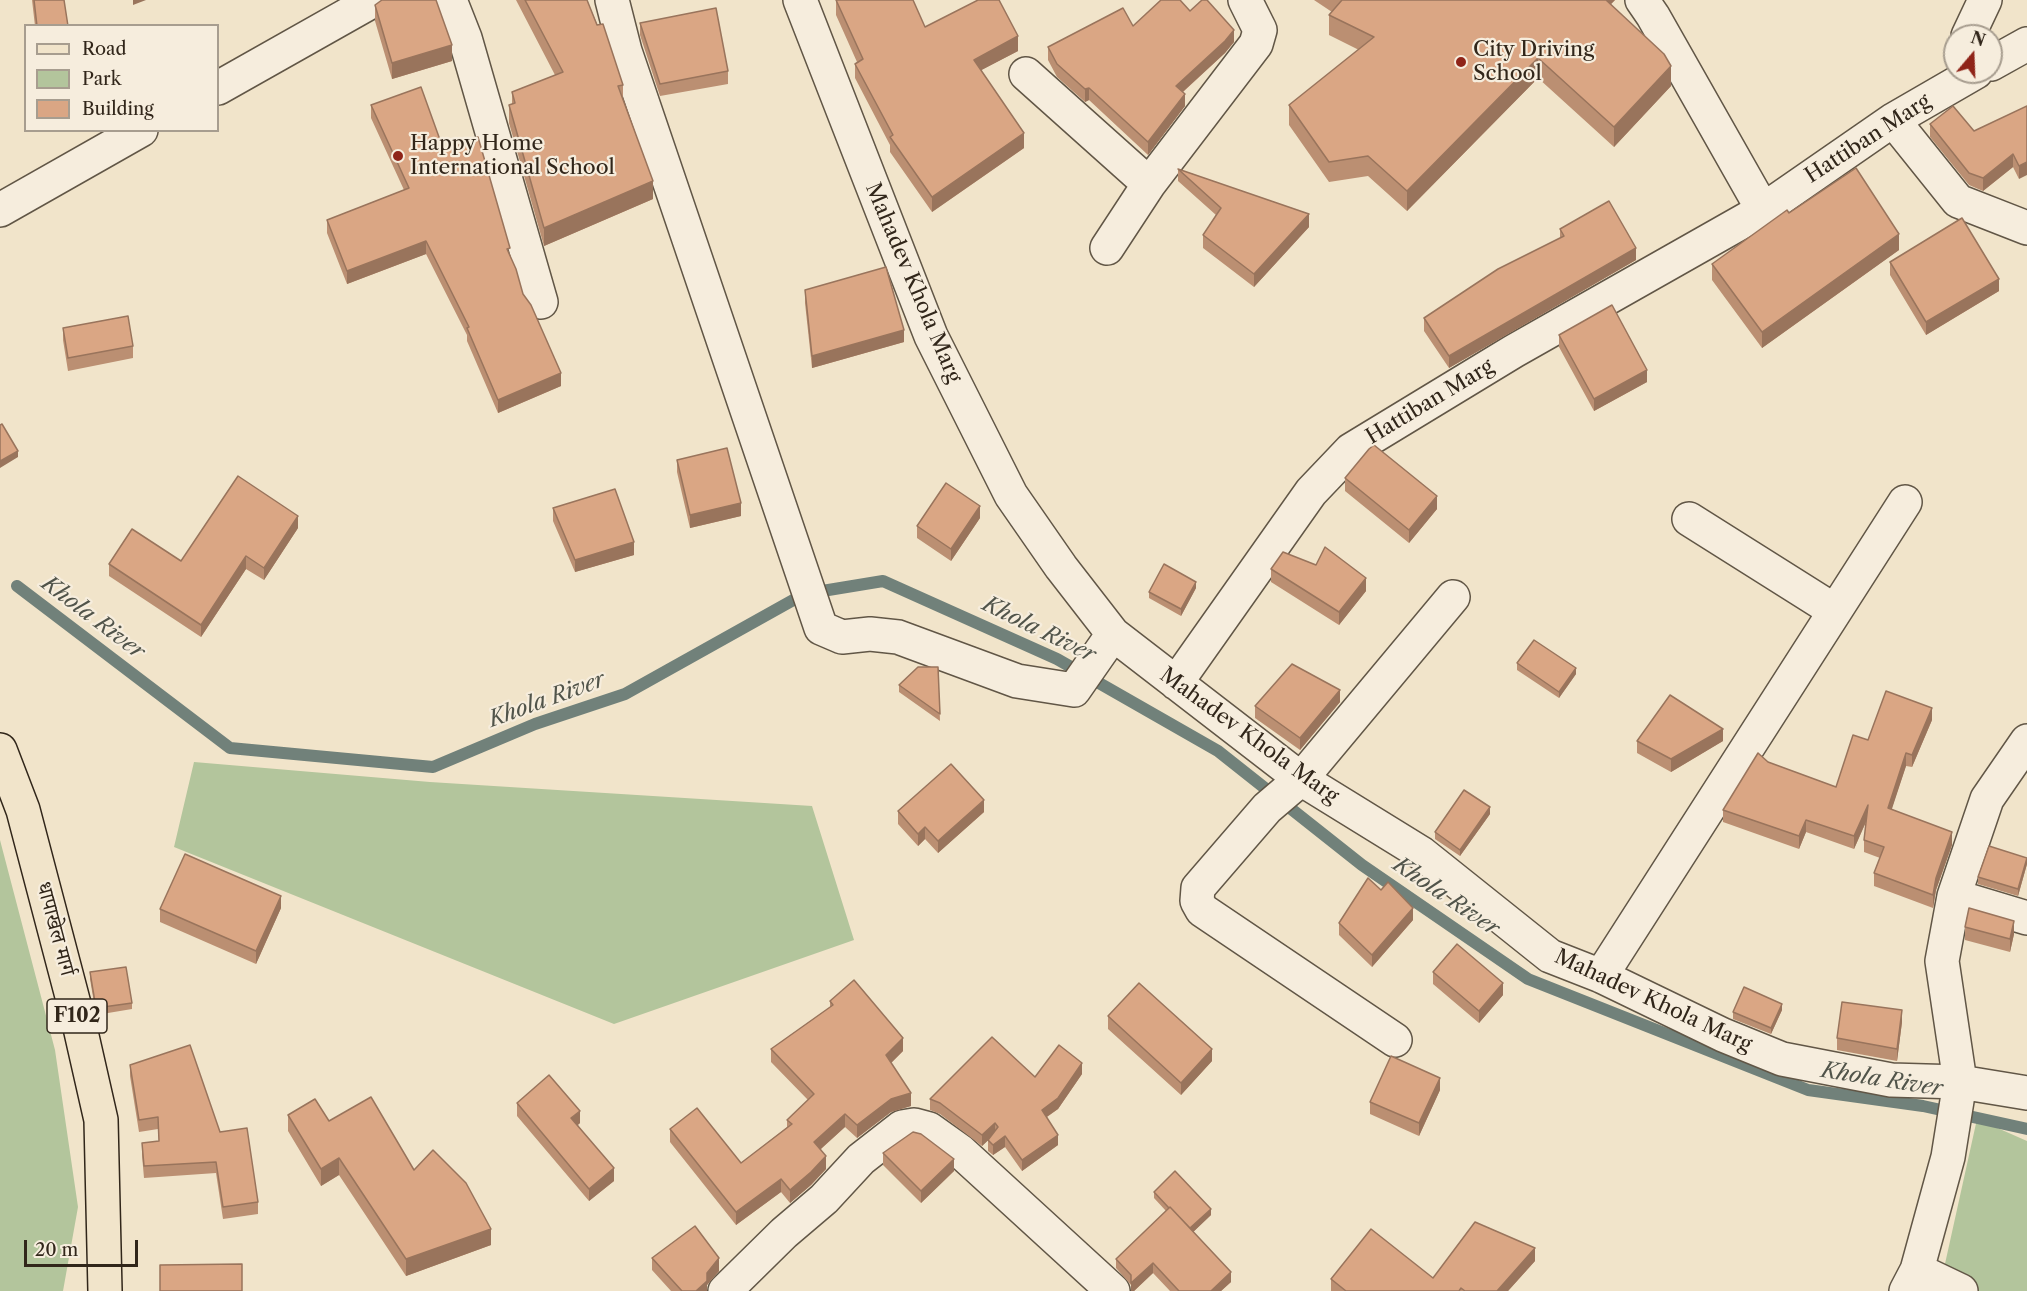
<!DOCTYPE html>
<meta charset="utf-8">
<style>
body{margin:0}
#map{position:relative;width:2027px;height:1291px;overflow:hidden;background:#f1e4ca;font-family:"Libre Caslon Text",serif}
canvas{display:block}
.legend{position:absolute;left:24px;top:24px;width:195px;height:108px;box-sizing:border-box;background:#f6eddd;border:2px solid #a79d8f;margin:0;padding:8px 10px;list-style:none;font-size:18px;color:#31261a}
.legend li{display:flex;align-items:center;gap:12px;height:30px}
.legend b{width:30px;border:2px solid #a79d8f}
.north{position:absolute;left:1943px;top:24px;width:60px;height:60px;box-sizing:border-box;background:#f6eddd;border:2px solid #a79d8f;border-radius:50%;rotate:19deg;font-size:16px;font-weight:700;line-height:24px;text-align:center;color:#31261a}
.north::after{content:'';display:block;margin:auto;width:21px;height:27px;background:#8f2418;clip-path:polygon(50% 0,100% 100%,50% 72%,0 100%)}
.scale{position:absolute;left:24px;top:1240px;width:114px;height:27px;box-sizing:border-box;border:3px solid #31261a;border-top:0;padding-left:8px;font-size:18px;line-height:21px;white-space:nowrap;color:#31261a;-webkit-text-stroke:4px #f6eddd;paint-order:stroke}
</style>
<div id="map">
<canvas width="2027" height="1291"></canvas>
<ul class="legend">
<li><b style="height:8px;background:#f1e4ca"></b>Road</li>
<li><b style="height:16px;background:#b3c59c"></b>Park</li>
<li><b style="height:16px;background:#daa684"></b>Building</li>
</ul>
<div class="north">N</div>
<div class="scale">20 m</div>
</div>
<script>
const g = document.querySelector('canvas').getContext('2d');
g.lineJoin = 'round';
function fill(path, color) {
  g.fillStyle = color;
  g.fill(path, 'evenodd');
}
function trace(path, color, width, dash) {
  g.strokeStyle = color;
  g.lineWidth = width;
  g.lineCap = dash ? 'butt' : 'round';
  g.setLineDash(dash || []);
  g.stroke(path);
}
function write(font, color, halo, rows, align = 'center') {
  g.font = font + ' "Libre Caslon Text","Noto Serif Devanagari",serif';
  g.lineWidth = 4.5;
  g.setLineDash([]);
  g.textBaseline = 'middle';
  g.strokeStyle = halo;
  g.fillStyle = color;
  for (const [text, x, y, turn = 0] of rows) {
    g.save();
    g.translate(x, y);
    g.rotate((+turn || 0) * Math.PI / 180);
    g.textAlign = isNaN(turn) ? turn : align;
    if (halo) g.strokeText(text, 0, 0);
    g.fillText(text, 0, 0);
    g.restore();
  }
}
const green = new Path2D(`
 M 194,762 L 430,782 L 812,806 L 854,940 L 614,1024 L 174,847 Z
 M 0,840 L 55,1050 L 78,1207 L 63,1291 L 0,1291 Z
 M 1977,1119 L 2027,1141 L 2027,1291 L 1939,1291 Z`);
const stream = new Path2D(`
 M 17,586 L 230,748 L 433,767 L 535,724 L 625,694 L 804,594 L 883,581 L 1057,659 L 1218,751 L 1362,865 L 1528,979 L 1808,1090 L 1923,1106 L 2027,1129`);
const street = new Path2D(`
 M 450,0 L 465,38 L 541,302
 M 612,0 L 625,51 L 821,628 L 842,637 L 870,634 L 898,637 L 1017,681 L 1074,690 L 1113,634
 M 800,0 L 931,336 L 1011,495 L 1061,567 L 1113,634 L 1301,779 L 1421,853 L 1550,956 L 1601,976 L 1723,1035 L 1782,1059 L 1891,1080 L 1960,1082 L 1942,961 L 1954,896 L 1987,799 L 2027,741
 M 1642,0 L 1653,16 L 1763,210
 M 1968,36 L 1985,0
 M 1991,64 L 2027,44
 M 1026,74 L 1149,184
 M 218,88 L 374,0
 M 1893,120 L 1958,201 L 2027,228
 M 0,210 L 141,130
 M 1107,248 L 1149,184 L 1256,44 L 1260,30 L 1245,0
 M 1689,519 L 1835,611
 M 1176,683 L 1311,492 L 1351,450 L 1514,351 L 1763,210 L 1893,120 L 1976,72
 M 1954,896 L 2027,918
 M 1601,976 L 1905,502
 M 1395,1040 L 1202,910 L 1197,901 L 1198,888 L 1267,808 L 1301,779 L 1453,597
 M 1917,1270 L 1961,1291
 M 725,1291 L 784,1233 L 824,1199 L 861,1159 L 902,1127 L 914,1125 L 929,1129 L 960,1151 L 1113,1291
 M 1906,1291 L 1917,1270 L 1948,1157 L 1960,1082 L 2027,1093`);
const primary = new Path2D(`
 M 0,750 L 23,810 L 79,1023 L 101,1120 L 105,1291`);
const wall = new Path2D(`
 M 32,0 L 64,0 L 68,26 L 35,26 Z
 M 516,0 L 587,0 L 623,85 L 623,100 L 653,199 L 544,246 L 509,123 L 509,105 L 512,104 L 512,92 L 555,75 Z
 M 836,0 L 925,27 L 1018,51 L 981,70 L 1024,148 L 932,212 L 890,152 L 890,145 L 855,78 L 855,64 L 857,62 L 836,15 Z
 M 1314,0 L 1615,0 L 1611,4 L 1671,86 L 1614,147 L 1538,78 L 1407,211 L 1368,176 L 1329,182 L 1289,125 L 1289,105 L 1359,50 L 1329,35 L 1329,15 L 1332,12 Z
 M 375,5 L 452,61 L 392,79 L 375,21 Z
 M 1190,11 L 1234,42 L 1225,53 L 1183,92 L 1185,106 L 1148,155 L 1089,100 L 1085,102 L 1057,77 L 1048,60 L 1048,47 Z
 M 640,23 L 728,71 L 728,84 L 660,96 L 640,35 Z
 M 371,105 L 444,151 L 510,255 L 523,294 L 561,386 L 498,413 L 467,341 L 467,335 L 426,254 L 347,284 L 327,233 L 327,220 L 404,190 L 371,118 Z
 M 2027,106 L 2019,179 L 2013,167 L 1983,191 L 1969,185 L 1930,137 L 1930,124 L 1974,131 Z
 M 1178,169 L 1309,227 L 1254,287 L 1203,248 L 1203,235 L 1216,215 L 1178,181 Z
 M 1789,213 L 1899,250 L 1762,348 L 1712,280 L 1712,264 Z
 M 1560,229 L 1636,260 L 1449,368 L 1424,331 L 1424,318 L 1560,238 Z
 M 1890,262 L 1999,291 L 1926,335 L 1890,275 Z
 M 805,290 L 904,342 L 812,368 L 805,303 Z
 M 63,328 L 133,346 L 133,358 L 68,371 L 63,340 Z
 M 1559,335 L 1647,382 L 1594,411 L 1559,347 Z
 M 677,460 L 741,516 L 690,528 L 677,472 Z
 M 1345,478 L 1437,509 L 1409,543 L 1345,491 Z
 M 553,508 L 634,555 L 575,572 L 553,521 Z
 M 980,518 L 951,561 L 917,538 L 917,526 Z
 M 298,528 L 264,580 L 246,569 L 201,637 L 109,576 L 109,564 L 181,561 Z
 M 1271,569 L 1366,591 L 1339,625 L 1271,582 Z
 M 1196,588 L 1181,616 L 1149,598 L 1149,592 Z
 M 1517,663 L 1576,674 L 1559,698 L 1517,670 Z
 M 938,667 L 940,721 L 899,692 L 899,685 Z
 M 1340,702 L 1300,750 L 1255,718 L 1255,706 Z
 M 1932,720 L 1912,767 L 1906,766 L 1891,810 L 1952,845 L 1936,890 L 1933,908 L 1874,886 L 1874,873 L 1880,858 L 1864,852 L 1864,840 L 1866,822 L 1854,849 L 1806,832 L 1799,849 L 1723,822 L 1723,810 L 1768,762 L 1836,787 L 1868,740 Z
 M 1637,741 L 1723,741 L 1671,772 L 1637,753 Z
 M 898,811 L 984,812 L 938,853 L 925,839 L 918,846 L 898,824 Z
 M 1490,814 L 1460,856 L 1435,839 L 1435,832 Z
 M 2027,864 L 2018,896 L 1978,884 L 1978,877 Z
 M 281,908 L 256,964 L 160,922 L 160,909 Z
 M 1413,920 L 1372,967 L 1339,935 L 1339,923 Z
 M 1965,927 L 2014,934 L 2010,952 L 1965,940 Z
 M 90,972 L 132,1003 L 132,1009 L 96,1015 L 90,979 Z
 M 1433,972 L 1503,995 L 1479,1023 L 1433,984 Z
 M 830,1001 L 903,1051 L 891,1063 L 911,1106 L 891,1112 L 857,1138 L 845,1127 L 821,1149 L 826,1169 L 811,1185 L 790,1203 L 781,1192 L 736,1225 L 670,1142 L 670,1129 L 741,1163 L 787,1127 L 787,1120 L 808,1100 L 771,1062 L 771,1049 L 830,1007 Z
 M 1782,1010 L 1771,1034 L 1733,1019 L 1733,1012 Z
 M 1108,1016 L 1212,1061 L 1181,1095 L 1108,1029 Z
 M 1902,1022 L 1897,1061 L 1837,1050 L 1837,1038 Z
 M 130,1065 L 220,1132 L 258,1202 L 258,1214 L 223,1219 L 216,1173 L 144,1178 L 142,1155 L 142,1143 L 159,1141 L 158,1129 L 139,1132 L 130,1076 Z
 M 1082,1074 L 1058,1109 L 1047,1117 L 1058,1145 L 1022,1171 L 1005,1147 L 993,1155 L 988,1151 L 988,1140 L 982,1146 L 940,1114 L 930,1110 L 930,1099 L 1035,1077 Z
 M 1440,1090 L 1419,1136 L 1370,1114 L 1370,1102 Z
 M 517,1103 L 580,1123 L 578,1125 L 614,1181 L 589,1201 L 517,1116 Z
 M 288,1115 L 329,1121 L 414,1170 L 491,1245 L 406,1276 L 339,1175 L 321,1186 L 288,1131 Z
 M 883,1153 L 954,1171 L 921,1203 L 883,1165 Z
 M 1154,1192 L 1211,1215 L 1193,1232 L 1231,1282 L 1221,1291 L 1170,1291 L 1153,1273 L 1134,1291 L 1131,1291 L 1131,1285 L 1116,1268 L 1116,1259 L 1166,1211 L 1154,1198 Z
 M 652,1258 L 719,1271 L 707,1285 L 707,1291 L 671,1291 L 652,1270 Z
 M 1535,1261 L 1508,1291 L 1331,1291 L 1331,1279 L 1433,1278 Z`);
const shadedWall = new Path2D(`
 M 133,0 L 146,0 L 133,5 Z
 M 1601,0 L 1615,0 L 1601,14 Z
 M 1234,30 L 1234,42 L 1225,53 L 1176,98 L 1176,86 Z
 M 1018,36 L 1018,51 L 974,74 L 974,60 Z
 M 452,45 L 452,61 L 392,79 L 392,63 Z
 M 1538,58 L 1538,78 L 1407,211 L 1407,191 Z
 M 1671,66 L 1671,86 L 1614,147 L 1614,127 Z
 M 1089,88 L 1089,100 L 1085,102 L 1085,89 Z
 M 1185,94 L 1185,106 L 1148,155 L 1148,142 Z
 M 1024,133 L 1024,148 L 932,212 L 932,197 Z
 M 2013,154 L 2013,167 L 1983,191 L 1983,178 Z
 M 2027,162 L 2027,175 L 2019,179 L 2019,166 Z
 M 653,181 L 653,199 L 544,246 L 544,228 Z
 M 1309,214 L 1309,227 L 1254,287 L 1254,274 Z
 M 1899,234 L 1899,250 L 1762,348 L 1762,332 Z
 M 426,241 L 426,254 L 347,284 L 347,271 Z
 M 1636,248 L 1636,260 L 1449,368 L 1449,356 Z
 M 1999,279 L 1999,291 L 1926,335 L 1926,322 Z
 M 904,330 L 904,342 L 812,368 L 812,356 Z
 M 1647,370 L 1647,382 L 1594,411 L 1594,399 Z
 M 561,373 L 561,386 L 498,413 L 498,400 Z
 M 18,451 L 18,457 L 0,468 L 0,461 Z
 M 1437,496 L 1437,509 L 1409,543 L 1409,530 Z
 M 741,503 L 741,516 L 690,528 L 690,515 Z
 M 980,506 L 980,518 L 951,561 L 951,549 Z
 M 298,516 L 298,528 L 264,580 L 264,568 Z
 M 634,542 L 634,555 L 575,572 L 575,560 Z
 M 246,556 L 246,569 L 201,637 L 201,625 Z
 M 1366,578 L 1366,591 L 1339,625 L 1339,612 Z
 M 1196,582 L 1196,588 L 1181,616 L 1181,609 Z
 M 1576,668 L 1576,674 L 1559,698 L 1559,692 Z
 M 1340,690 L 1340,702 L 1300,750 L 1300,738 Z
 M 1932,708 L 1932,720 L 1912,767 L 1912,755 Z
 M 1723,729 L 1723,741 L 1671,772 L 1671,759 Z
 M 1906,753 L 1906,766 L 1888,821 L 1888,808 Z
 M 984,800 L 984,812 L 938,853 L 938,841 Z
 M 1868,805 L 1868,817 L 1854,849 L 1854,836 Z
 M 1490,807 L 1490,814 L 1460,856 L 1460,850 Z
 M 1806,820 L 1806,832 L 1799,849 L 1799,836 Z
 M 925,827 L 925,839 L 918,846 L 918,834 Z
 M 1952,832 L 1952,845 L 1936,890 L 1933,908 L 1933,895 L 1936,878 Z
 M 2027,858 L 2027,864 L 2018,896 L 2018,889 Z
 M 281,896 L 281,908 L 256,964 L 256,951 Z
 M 1413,908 L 1413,920 L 1372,967 L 1372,955 Z
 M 2014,921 L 2014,934 L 2010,952 L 2010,939 Z
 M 1503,983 L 1503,995 L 1479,1023 L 1479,1011 Z
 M 1782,1004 L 1782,1010 L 1771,1034 L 1771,1028 Z
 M 1902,1010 L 1902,1022 L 1897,1061 L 1897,1049 Z
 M 903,1038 L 903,1051 L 886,1068 L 886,1055 Z
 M 1212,1049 L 1212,1061 L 1181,1095 L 1181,1083 Z
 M 1082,1063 L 1082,1074 L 1058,1109 L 1042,1120 L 1042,1110 Z
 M 1440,1078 L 1440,1090 L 1419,1136 L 1419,1123 Z
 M 911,1093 L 911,1106 L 891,1112 L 857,1138 L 857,1125 L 891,1099 Z
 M 580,1111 L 580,1123 L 571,1130 L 571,1118 Z
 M 845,1114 L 845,1127 L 814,1155 L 814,1142 Z
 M 995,1123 L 995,1134 L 982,1146 L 982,1135 Z
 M 1058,1135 L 1058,1145 L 1022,1171 L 1022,1160 Z
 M 1005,1136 L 1005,1147 L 993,1155 L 993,1145 Z
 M 826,1156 L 826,1169 L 811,1185 L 790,1203 L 790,1190 Z
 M 339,1158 L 339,1175 L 321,1186 L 321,1169 Z
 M 954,1159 L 954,1171 L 921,1203 L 921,1191 Z
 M 614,1168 L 614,1181 L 589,1201 L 589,1189 Z
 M 781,1179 L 781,1192 L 736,1225 L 736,1212 Z
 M 1211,1209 L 1211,1215 L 1189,1236 L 1189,1229 Z
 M 491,1229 L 491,1245 L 406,1276 L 406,1259 Z
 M 1535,1248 L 1535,1261 L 1508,1291 L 1497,1291 Z
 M 719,1258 L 719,1271 L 707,1285 L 707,1291 L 696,1291 L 707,1273 Z
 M 1153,1263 L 1153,1273 L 1134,1291 L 1131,1291 L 1131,1283 Z
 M 1231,1272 L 1231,1282 L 1221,1291 L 1211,1291 Z`);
const building = new Path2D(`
 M 34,0 L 64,0 L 68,26 L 37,26 Z
 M 382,0 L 436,0 L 452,45 L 392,63 L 375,5 Z
 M 525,0 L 587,0 L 597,25 L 603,24 L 623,85 L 618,86 L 653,181 L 544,228 L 509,105 L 515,103 L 512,92 L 563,72 Z
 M 836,0 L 913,0 L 925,27 L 978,0 L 999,0 L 1018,36 L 974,60 L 1024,133 L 932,197 L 890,137 L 893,135 L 855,64 L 863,59 Z
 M 1161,0 L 1180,0 L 1190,11 L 1202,0 L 1207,0 L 1234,30 L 1225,41 L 1176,86 L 1185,94 L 1148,142 L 1089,88 L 1085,89 L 1057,64 L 1048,47 L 1123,8 L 1133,26 Z
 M 1342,0 L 1606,0 L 1664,54 L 1671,66 L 1614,127 L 1538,58 L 1407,191 L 1368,156 L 1329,162 L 1289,105 L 1374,37 L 1329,15 Z
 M 716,8 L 728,71 L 660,84 L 640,23 Z
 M 421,87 L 444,151 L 478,137 L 510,248 L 507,249 L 516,269 L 523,294 L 531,305 L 561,373 L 498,400 L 467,328 L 469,327 L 426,241 L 347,271 L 327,220 L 409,188 L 371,105 Z
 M 1953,106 L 1974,131 L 2027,106 L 2027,162 L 2019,166 L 2013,154 L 1983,178 L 1969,173 L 1930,124 Z
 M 1856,168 L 1899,234 L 1762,332 L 1712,264 L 1787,210 L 1789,213 Z
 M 1178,169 L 1309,214 L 1254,274 L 1203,235 L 1221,208 Z
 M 1609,201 L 1636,248 L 1449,356 L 1424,318 L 1498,269 L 1564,236 L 1560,229 Z
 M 1962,218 L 1999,279 L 1926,322 L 1890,262 Z
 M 886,267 L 904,330 L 812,356 L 805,290 Z
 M 1612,305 L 1647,370 L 1594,399 L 1559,335 Z
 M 128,316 L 133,346 L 68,358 L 63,328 Z
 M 2,424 L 18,451 L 0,461 L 0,425 Z
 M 1374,445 L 1437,496 L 1409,530 L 1345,478 L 1369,449 Z
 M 727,448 L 741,503 L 690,515 L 677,460 Z
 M 238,476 L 298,516 L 264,568 L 246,556 L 201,625 L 109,564 L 132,529 L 181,561 Z
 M 946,483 L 980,506 L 951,549 L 917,526 Z
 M 615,489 L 634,542 L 575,560 L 553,508 Z
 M 1325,547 L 1366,578 L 1339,612 L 1271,569 L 1283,552 L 1316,565 Z
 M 1164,564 L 1196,582 L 1181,609 L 1149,592 Z
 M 1534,640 L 1576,668 L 1559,692 L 1517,663 Z
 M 1292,664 L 1340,690 L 1300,738 L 1255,706 Z
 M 918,667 L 938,667 L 940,714 L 899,685 Z
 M 1886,691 L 1932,708 L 1912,755 L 1906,753 L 1888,808 L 1952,832 L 1936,878 L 1933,895 L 1874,873 L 1884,847 L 1864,840 L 1868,805 L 1854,836 L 1806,820 L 1799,836 L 1723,810 L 1758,753 L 1768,762 L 1836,787 L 1853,735 L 1868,740 Z
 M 1670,695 L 1723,729 L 1671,759 L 1637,741 Z
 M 951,764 L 984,800 L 938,841 L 925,827 L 918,834 L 898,811 Z
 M 1464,790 L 1490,807 L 1460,850 L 1435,832 Z
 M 1989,846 L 2027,858 L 2018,889 L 1978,877 Z
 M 185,854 L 281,896 L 256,951 L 160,909 Z
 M 1368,878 L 1381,890 L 1388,882 L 1413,908 L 1372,955 L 1339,923 Z
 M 1969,908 L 2014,921 L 2010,939 L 1965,927 Z
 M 1457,944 L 1503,983 L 1479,1011 L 1433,972 Z
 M 126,967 L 132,1003 L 96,1008 L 90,972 Z
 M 854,980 L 903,1038 L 886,1055 L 911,1093 L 891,1099 L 857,1125 L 845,1114 L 814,1142 L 826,1156 L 811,1172 L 790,1190 L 781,1179 L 736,1212 L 670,1129 L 697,1108 L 741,1163 L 792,1124 L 787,1120 L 814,1094 L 771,1049 L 833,1005 L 830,1001 Z
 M 1139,983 L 1212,1049 L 1181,1083 L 1108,1016 Z
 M 1744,987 L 1782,1004 L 1771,1028 L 1733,1012 Z
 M 1842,1002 L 1902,1010 L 1897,1049 L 1837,1038 Z
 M 992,1037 L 1035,1077 L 1059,1045 L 1082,1063 L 1058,1098 L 1042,1110 L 1058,1135 L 1022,1160 L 1005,1136 L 993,1145 L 988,1140 L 998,1127 L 995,1123 L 982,1135 L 940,1103 L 930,1099 Z
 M 190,1045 L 220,1132 L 247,1128 L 258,1202 L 223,1207 L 216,1162 L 144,1166 L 142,1143 L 159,1141 L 158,1117 L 139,1120 L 130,1065 Z
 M 1391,1056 L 1440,1078 L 1419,1123 L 1370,1102 Z
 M 549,1075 L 580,1111 L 571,1118 L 614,1168 L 589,1189 L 517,1103 Z
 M 371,1097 L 414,1170 L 433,1150 L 466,1183 L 491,1229 L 406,1259 L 339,1158 L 321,1169 L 288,1115 L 315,1099 L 329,1121 Z
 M 913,1132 L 921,1134 L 954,1159 L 921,1191 L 883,1153 Z
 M 1175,1171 L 1211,1209 L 1190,1228 L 1170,1207 L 1169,1208 L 1154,1192 Z
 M 1170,1207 L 1231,1272 L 1211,1291 L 1179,1291 L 1153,1263 L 1131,1283 L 1131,1275 L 1116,1259 Z
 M 1475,1222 L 1535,1248 L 1497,1291 L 1465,1291 L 1461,1288 L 1459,1291 L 1346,1291 L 1331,1279 L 1371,1229 L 1433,1278 Z
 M 695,1226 L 719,1258 L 707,1273 L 707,1281 L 696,1291 L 682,1291 L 652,1258 Z
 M 242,1264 L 242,1291 L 160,1291 L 160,1265 Z`);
const markers = [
 [1461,62,6,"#8f2418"],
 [398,156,6,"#8f2418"]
];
const shields = [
 [77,1016,60]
];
const shieldNames = [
 ["F102",77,1016]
];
const poiNames = [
 ["City Driving",1473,50],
 ["School",1473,74],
 ["Happy Home",410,144],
 ["International School",410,168]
];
const streetNames = [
 ["Hattiban Marg",1868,139,-33],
 ["Mahadev Khola Marg",913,283,67],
 ["Hattiban Marg",1430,402,-31],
 ["Mahadev Khola Marg",1249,736,36],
 ["धापाखेल मार्ग",55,929,75],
 ["Mahadev Khola Marg",1653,1001,25]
];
const waterNames = [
 ["Khola River",93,618,37],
 ["Khola River",1039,630,26],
 ["Khola River",547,700,-20],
 ["Khola River",1446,897,34],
 ["Khola River",1882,1080,9]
];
fill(green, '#b3c59c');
trace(stream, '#71817a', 12);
trace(street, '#615646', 36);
trace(primary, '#31261a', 36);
trace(street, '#f6eddd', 33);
trace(primary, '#f1e4ca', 33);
fill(wall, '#bb8f72');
fill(shadedWall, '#99745c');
fill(building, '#daa684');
trace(building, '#99745c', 1.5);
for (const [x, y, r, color] of markers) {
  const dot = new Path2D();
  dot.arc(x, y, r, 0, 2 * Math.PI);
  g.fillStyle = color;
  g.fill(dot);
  trace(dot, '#f6eddd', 2);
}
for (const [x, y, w] of shields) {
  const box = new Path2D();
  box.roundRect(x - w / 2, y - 17, w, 34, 4.5);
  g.fillStyle = '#f6eddd';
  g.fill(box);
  trace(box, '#31261a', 1.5);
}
write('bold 20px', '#31261a', null, shieldNames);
write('21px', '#31261a', '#f6eddd', poiNames, 'left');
write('21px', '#31261a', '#f6eddd', streetNames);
write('italic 22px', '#51544a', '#f6eddd', waterNames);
</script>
